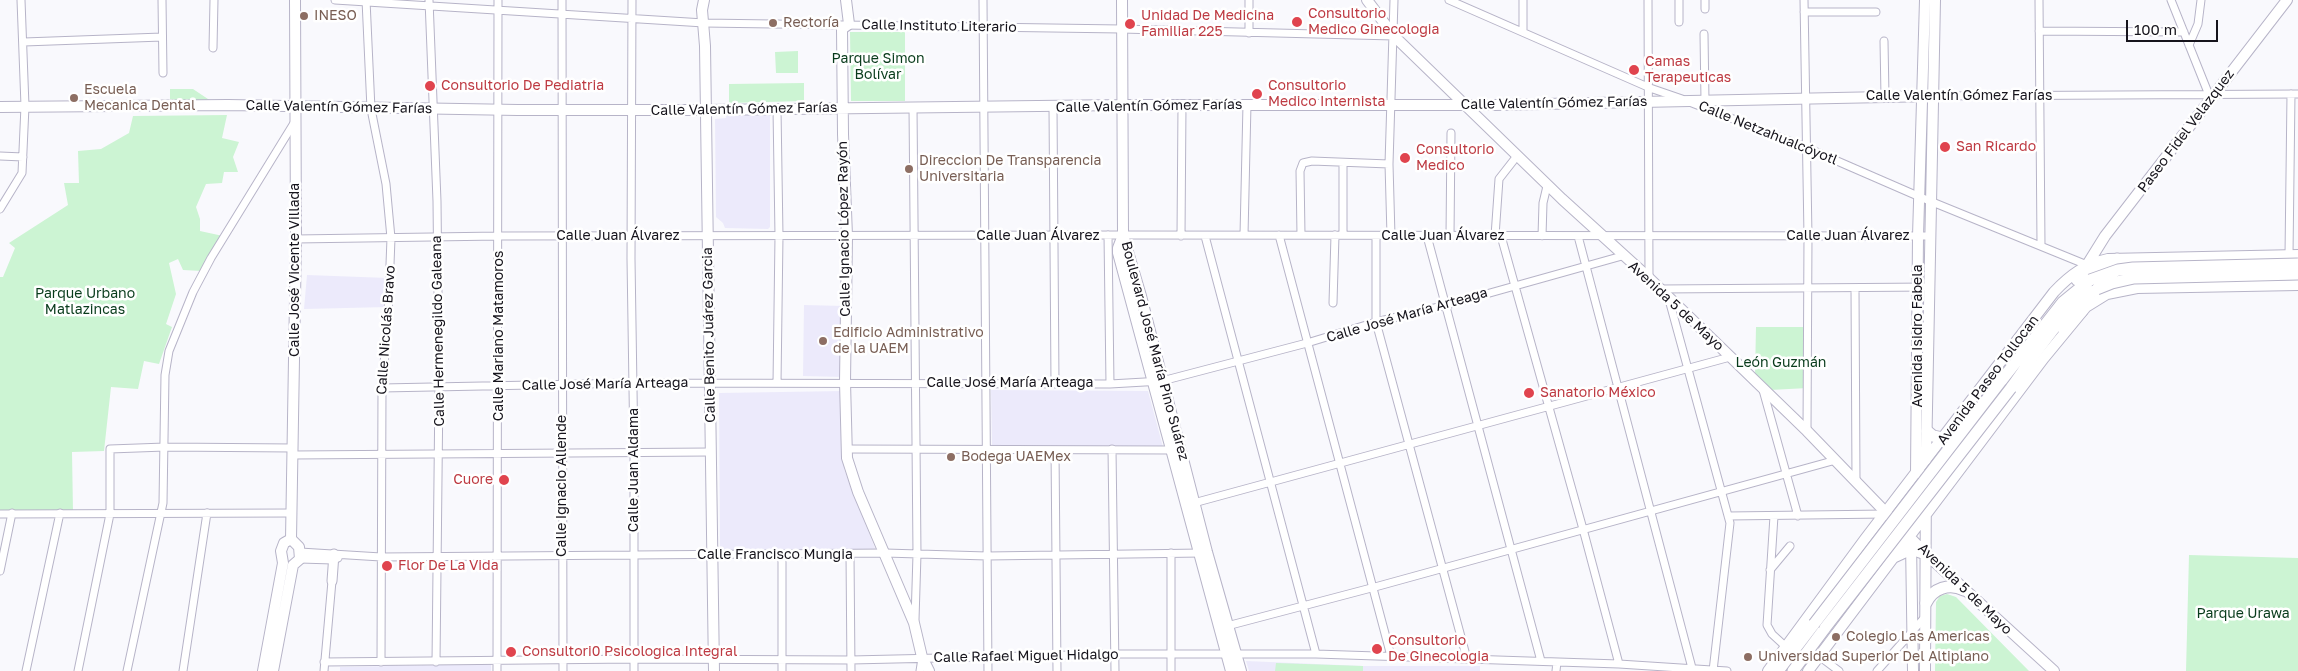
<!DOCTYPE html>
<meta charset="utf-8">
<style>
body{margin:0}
#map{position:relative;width:2298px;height:671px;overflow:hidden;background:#f9f9fd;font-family:"Golos Text",sans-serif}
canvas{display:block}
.scale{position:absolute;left:2126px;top:20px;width:92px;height:22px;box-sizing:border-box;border:2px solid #16141c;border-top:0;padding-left:6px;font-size:15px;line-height:18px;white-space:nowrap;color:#16141c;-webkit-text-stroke:4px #fff;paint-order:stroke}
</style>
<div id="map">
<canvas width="2298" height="671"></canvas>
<div class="scale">100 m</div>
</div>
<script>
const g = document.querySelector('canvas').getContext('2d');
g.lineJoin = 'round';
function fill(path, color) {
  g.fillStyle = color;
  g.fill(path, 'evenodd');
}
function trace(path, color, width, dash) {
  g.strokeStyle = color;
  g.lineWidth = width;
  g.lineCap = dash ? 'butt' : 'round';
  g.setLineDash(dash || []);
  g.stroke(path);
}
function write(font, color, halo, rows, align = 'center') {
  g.font = font + ' "Golos Text",sans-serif';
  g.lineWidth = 5;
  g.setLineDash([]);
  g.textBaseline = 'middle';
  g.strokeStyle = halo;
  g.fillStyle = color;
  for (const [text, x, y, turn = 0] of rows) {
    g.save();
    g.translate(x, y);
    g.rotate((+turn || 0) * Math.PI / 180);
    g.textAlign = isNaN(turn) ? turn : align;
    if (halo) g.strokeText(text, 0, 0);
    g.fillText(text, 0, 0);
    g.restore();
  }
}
const built = new Path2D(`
 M 727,113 L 767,113 L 770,115 L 770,227 L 768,229 L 725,228 L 723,223 L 716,217 L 715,119 L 726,118 Z
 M 307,275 L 388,278 L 388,307 L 304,309 Z
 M 804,305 L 844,306 L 843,377 L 803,376 Z
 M 991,390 L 1148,391 L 1163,447 L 992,445 Z
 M 844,391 L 844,469 L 876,551 L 720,551 L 719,393 Z
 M 1246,661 L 1363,666 L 1480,666 L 1480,671 L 1249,671 Z
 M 491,664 L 491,671 L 340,671 L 340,667 Z`);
const green = new Path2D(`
 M 850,32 L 905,32 L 905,101 L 851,101 Z
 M 798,51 L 798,73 L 776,73 L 775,52 Z
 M 804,83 L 804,101 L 729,103 L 729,84 Z
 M 170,89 L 193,89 L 211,101 L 170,100 Z
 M 227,115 L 222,138 L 239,142 L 233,157 L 238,172 L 224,172 L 222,183 L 206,184 L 196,207 L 200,219 L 200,231 L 223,236 L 202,271 L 183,270 L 178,259 L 169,263 L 176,294 L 166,324 L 172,327 L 159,364 L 144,361 L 138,389 L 111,387 L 104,451 L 72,452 L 73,512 L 0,512 L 0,277 L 3,277 L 15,248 L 9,243 L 68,205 L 64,183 L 79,183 L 78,151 L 101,149 L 129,133 L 133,116 Z
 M 1756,327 L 1803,327 L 1808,388 L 1770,390 L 1755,375 Z
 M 2189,555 L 2298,558 L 2298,671 L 2186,671 Z
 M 1947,594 L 1956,597 L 2029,671 L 1935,671 L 1936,602 L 1940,596 Z
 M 1276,663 L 1363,666 L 1363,671 L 1275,671 Z`);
const minor = new Path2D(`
 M 162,0 L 163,73
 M 335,0 L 704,23 L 1121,29 L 1394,36
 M 366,0 L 371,109 L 386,184 L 391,238 L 388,317 L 382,388 L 381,662
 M 429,0 L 437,201 L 439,386 L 436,662
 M 562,0 L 563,671
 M 632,0 L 631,259 L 634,453 L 634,671
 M 983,0 L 988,671
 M 1449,0 L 1650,88 L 1682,99
 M 1523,0 L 1523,32
 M 1648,0 L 1649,278
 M 1804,0 L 1808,236 L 1807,431
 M 2039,0 L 2041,244
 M 2171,0 L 2209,95
 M 1705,9 L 1705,0
 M 1804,12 L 1876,12
 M 1679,22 L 1679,0
 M 2039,31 L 2184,32
 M 1249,33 L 1249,0
 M 1704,34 L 1705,101
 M 1884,41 L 1885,97
 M 24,42 L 162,37
 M 2189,45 L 2198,24 L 2201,0
 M 213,48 L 214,0
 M 1934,96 L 2298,94
 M 1692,103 L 1805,147 L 1920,197 L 2087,265
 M 913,107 L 917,554 L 915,620
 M 1053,107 L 1055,384
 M 0,156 L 23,157
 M 0,209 L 22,173 L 25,106 L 21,0
 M 1108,235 L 1110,384
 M 1244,235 L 1247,104
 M 1279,235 L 1391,656
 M 1301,235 L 1300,171 L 1303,163 L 1312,161 L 1389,164
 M 1343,235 L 1343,163
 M 1181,236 L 1182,105
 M 1205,236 L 1316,654
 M 1376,236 L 1376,322 L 1467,659
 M 1391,236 L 1389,164 L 1394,0
 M 1427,236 L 1541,661
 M 1450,236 L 1451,133
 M 1495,236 L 1499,179 L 1517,156
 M 1501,236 L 1583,529 L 1619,664
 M 1542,236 L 1543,203 L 1547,186
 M 1578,236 L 1692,668
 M 296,239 L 499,236 L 1123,235 L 1931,236
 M 2289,255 L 2291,94
 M 1855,288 L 1856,481
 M 1661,289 L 1930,287
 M 1668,296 L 1730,523 L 1713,671
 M 1333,303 L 1335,235
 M 777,383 L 779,236 L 777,109
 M 382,388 L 633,383 L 1110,384 L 1162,381 L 1307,343 L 1376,322 L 1447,305 L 1622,256
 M 1763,390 L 1798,516
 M 846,449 L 1173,450
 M 1112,449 L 1115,671
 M 1055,450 L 1057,671
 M 293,455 L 710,452
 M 1190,504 L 1730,357
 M 0,514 L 292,513
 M 1728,516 L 1886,514
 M 1774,516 L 1767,625 L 1772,634 L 1785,646
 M 300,552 L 381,557 L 885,553 L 987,556 L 1202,553
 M 850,554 L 851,671
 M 300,559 L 333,560 L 338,558
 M 1770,570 L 1790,546
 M 0,571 L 12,513
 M 1227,626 L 1375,587 L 1836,460
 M 1819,656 L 1839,671
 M 324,662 L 634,659 L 851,660 L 1115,654 L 1316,654 L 1619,664 L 1727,671
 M 26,671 L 60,513
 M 78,671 L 110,514 L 110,449 L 165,447 L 293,448
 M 127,671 L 163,503 L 165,375 L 169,351 L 193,292 L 211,258 L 294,123
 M 183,671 L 207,513
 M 324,671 L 332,581
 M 497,671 L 498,0
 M 782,671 L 782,554
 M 920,671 L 922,658
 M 1171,671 L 1171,553
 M 1556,671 L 1557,662
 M 1877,671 L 1925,617`);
const tertiary = new Path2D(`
 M 332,581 L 334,554`);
const secondary = new Path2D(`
 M 704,0 L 702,10 L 705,46 L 714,671
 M 846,0 L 849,24 L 842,29 L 843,134 L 847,236 L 845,382 L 847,458 L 858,492 L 914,623 L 922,657 L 929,671
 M 1122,0 L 1123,235 L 1141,296 L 1207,552 L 1241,671
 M 1367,0 L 1394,36 L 1562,199 L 1649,278 L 1807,431 L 1926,554 L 2054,671
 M 0,107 L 228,105 L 518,110 L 705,110 L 1121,105 L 1494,105 L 1934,96
 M 1123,235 L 1118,248 L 1118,253 L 1231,671
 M 2087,265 L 2105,236 L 2287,0
 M 1926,460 L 1935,0
 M 1916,474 L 1918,236 L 1925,0
 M 291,539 L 296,239 L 295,0
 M 1911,543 L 1913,671
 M 263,671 L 283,563 L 281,551 L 284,543 L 291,539
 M 273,671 L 293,565 L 300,559 L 299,547 L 291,539
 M 1768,671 L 1865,539 L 2054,292 C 2070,275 2085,264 2108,259 L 2298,255
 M 1808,671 L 2044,358 L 2086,307 L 2107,294 L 2137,288 L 2298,285
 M 1925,671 L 1926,475`);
const primary = new Path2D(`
 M 1927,431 L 1933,436 L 1943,438
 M 1896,556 L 1911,549 L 1926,554
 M 1926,603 C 1933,588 1949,583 1964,590`);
const trunk = new Path2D(`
 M 2077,280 L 2117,259
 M 2063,328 L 2082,311
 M 2001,381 L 2063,302 L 2090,280
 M 2011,388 C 2034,357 2063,307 2097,289
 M 1778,671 L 1814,624
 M 1793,671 L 1825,628`);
const trunkBridge = new Path2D(`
 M 2090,280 L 2118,270 L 2133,268 L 2298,264
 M 2097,289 L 2112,283 L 2134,278 L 2298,274
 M 1814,624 L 2001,381
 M 1825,628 L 2011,388`);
const markers = [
 [304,16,5,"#8d6e63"],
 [1297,22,6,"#e0444e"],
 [773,23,5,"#8d6e63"],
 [1130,24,6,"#e0444e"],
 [1634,70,6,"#e0444e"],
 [430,86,6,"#e0444e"],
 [1257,94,6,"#e0444e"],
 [74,98,5,"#8d6e63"],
 [1945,147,6,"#e0444e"],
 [1405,158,6,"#e0444e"],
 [909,169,5,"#8d6e63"],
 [823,341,5,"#8d6e63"],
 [1529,393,6,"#e0444e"],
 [951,457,5,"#8d6e63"],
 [504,480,6,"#e0444e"],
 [387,566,6,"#e0444e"],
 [1836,637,5,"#8d6e63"],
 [1377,649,6,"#e0444e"],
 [511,652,6,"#e0444e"],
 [1748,657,5,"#8d6e63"]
];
const healthNames = [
 ["Consultorio",1308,14],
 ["Medico Ginecologia",1308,30],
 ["Unidad De Medicina",1141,16],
 ["Familiar 225",1141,32],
 ["Camas",1645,62],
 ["Terapeuticas",1645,78],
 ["Consultorio De Pediatria",441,86],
 ["Consultorio",1268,86],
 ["Medico Internista",1268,102],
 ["San Ricardo",1956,147],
 ["Consultorio",1416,150],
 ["Medico",1416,166],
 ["Sanatorio México",1540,393],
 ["Cuore",493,480,"right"],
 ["Flor De La Vida",398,566],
 ["Consultorio",1388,641],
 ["De Ginecologia",1388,657],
 ["Consultori0 Psicologica Integral",522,652]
];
const educationNames = [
 ["INESO",314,16],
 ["Rectoría",783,23],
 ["Escuela",84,90],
 ["Mecanica Dental",84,106],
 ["Direccion De Transparencia",919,161],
 ["Universitaria",919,177],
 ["Edificio Administrativo",833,333],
 ["de la UAEM",833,349],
 ["Bodega UAEMex",961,457],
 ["Colegio Las Americas",1846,637],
 ["Universidad Superior Del Altiplano",1758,657]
];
const streetNames = [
 ["Calle Instituto Literario",939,26,1],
 ["Calle Valentín Gómez Farías",1959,96],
 ["Calle Valentín Gómez Farías",1554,103,-1],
 ["Calle Valentín Gómez Farías",1149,106,-1],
 ["Calle Valentín Gómez Farías",339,107,1],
 ["Calle Valentín Gómez Farías",744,109,-1],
 ["Paseo Fidel Velazquez",2186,131,-53],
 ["Calle Netzahualcóyotl",1768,133,22],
 ["Calle Ignacio López Rayón",844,229,-91],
 ["Calle Juan Álvarez",618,236],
 ["Calle Juan Álvarez",1038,236],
 ["Calle Juan Álvarez",1443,236],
 ["Calle Juan Álvarez",1848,236],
 ["Calle José Vicente Villada",295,270,-90],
 ["Avenida 5 de Mayo",1676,306,43],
 ["Calle José María Arteaga",1407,315,-16],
 ["Calle Nicolás Bravo",386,330,-86],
 ["Calle Hermenegildo Galeana",438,331,-91],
 ["Calle Benito Juárez Garcia",709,335,-91],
 ["Calle Mariano Matamoros",499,336,-90],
 ["Avenida Isidro Fabela",1918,336,-90],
 ["Boulevard José María Pino Suárez",1155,351,75],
 ["Avenida Paseo Tollocan",1988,380,-53],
 ["Calle José María Arteaga",1010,383],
 ["Calle José María Arteaga",605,384,-1],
 ["Calle Juan Aldama",634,470,-90],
 ["Calle Ignacio Allende",562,486,-90],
 ["Calle Francisco Mungia",775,555],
 ["Avenida 5 de Mayo",1965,589,44],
 ["Calle Rafael Miguel Hidalgo",1026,656,-1]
];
const parkNames = [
 ["Parque Simon",878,59],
 ["Bolívar",878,75],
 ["Parque Urbano",85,294],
 ["Matlazincas",85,310],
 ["León Guzmán",1781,363],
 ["Parque Urawa",2243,614]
];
fill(built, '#eceafb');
fill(green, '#ccf4d3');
trace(minor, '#b7b4c8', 9);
trace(tertiary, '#b7b4c8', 11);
trace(secondary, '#b7b4c8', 12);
trace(primary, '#b7b4c8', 13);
trace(trunk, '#b7b4c8', 13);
trace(minor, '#fff', 7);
trace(tertiary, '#fff', 9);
trace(secondary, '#fff', 10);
trace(primary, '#fff', 11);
trace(trunk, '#fff', 11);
trace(trunkBridge, '#b7b4c8', 13, []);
trace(trunkBridge, '#fff', 11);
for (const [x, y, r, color] of markers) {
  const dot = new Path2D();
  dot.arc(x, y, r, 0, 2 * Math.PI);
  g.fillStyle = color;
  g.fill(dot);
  trace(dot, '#fff', 2);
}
write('14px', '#be3a42', '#fff', healthNames, 'left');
write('14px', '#785e54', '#fff', educationNames, 'left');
write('14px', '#16141c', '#fff', streetNames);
write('14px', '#083b1b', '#fff', parkNames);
</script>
